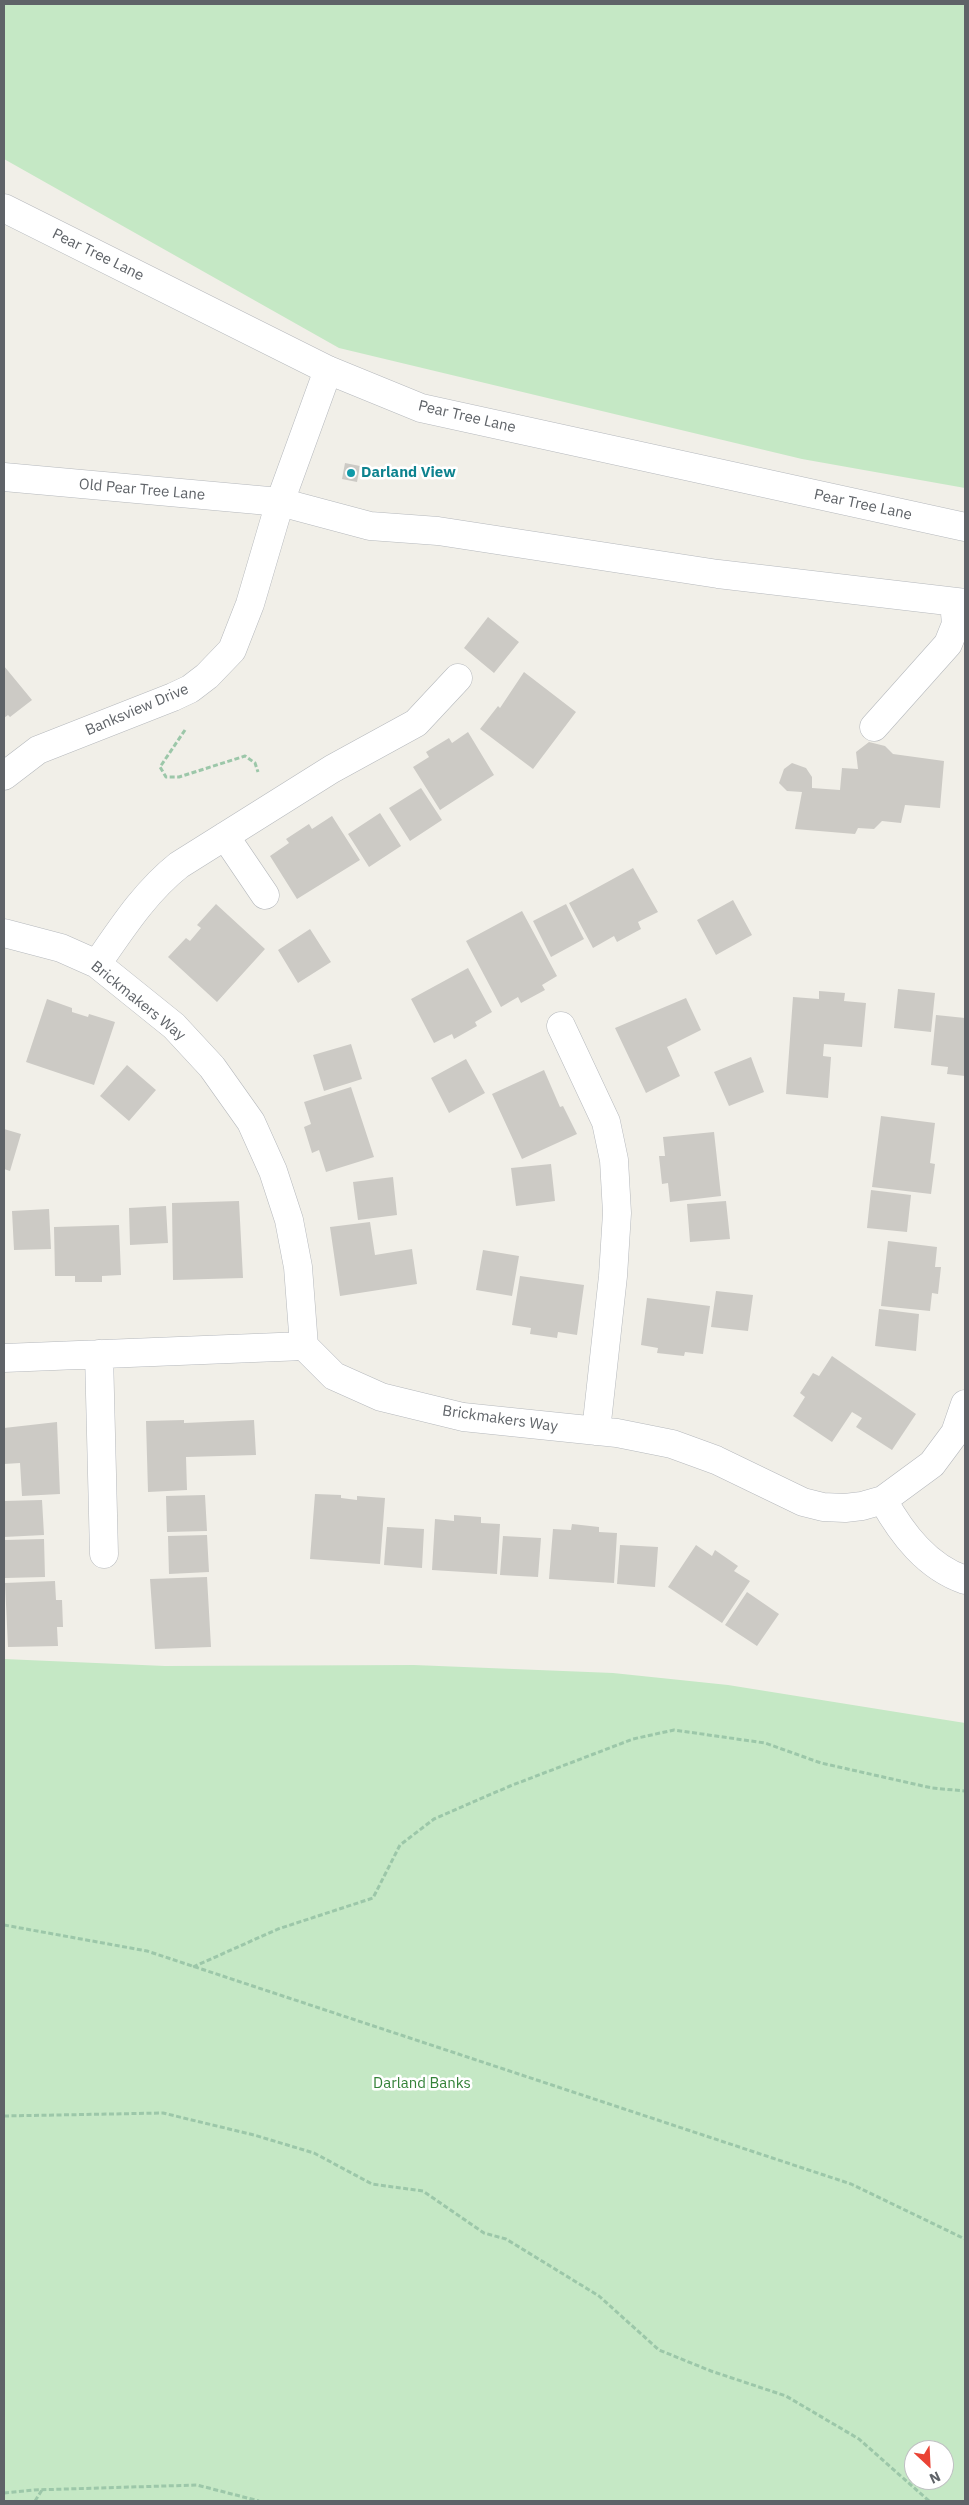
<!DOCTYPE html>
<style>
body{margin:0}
#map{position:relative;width:969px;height:2505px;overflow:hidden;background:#f1efe8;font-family:"IBM Plex Sans",sans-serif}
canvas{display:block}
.frame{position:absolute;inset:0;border:5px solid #5f6368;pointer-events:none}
.north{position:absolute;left:904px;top:2440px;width:50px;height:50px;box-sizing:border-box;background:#fff;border:1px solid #bfc1c3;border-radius:50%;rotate:155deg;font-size:14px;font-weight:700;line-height:20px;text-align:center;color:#5f6368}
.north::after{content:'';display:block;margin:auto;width:18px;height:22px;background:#ea4335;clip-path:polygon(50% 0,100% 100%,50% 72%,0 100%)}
</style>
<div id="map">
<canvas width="969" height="2505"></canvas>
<div class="frame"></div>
<div class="north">N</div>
</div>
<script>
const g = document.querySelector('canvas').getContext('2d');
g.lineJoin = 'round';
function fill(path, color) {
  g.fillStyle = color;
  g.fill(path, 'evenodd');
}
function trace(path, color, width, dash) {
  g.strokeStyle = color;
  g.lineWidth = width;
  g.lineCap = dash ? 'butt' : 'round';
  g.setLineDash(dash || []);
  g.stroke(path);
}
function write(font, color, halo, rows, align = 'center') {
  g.font = font + ' "IBM Plex Sans",sans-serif';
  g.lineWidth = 5;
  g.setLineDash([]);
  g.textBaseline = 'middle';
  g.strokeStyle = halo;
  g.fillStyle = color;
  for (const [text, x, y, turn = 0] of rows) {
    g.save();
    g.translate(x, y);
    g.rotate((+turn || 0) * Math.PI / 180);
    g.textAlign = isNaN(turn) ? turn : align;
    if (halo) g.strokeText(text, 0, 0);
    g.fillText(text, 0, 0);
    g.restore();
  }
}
const green = new Path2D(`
 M 4,4 L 965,4 L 965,488 L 802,459 L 339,348 L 4,159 Z
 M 4,1659 L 165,1666 L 414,1665 L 613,1673 L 728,1685 L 965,1723 L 965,2501 L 4,2501 ZM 914,2450 L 944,2450 L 944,2480 L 914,2480 Z`);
const building = new Path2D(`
 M 345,463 L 360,466 L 357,482 L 342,479 Z
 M 488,617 L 519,642 L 494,673 L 464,648 Z
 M 4,666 L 32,700 L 10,717 L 8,715 L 4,718 Z
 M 524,672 L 576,712 L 533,769 L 480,729 L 498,706 L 500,708 Z
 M 468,732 L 494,775 L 440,810 L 413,767 L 429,757 L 426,752 L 449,738 L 452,743 Z
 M 869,742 L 885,746 L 893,754 L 944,761 L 940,808 L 905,805 L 901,823 L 882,821 L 874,829 L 858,828 L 855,834 L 795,829 L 802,792 L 787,791 L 779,783 L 784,769 L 792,763 L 806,768 L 812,777 L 812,788 L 840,790 L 842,768 L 858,769 L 856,752 Z
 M 421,788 L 442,820 L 410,841 L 389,808 Z
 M 380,813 L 401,846 L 369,867 L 348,834 Z
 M 332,816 L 360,860 L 297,899 L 270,856 L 289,843 L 286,839 L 309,824 L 312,829 Z
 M 633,868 L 658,912 L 638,922 L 641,929 L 617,942 L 614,936 L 593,948 L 569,903 Z
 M 733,900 L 752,935 L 716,955 L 697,920 Z
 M 216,904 L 265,949 L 217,1002 L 168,957 L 186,938 L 190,941 L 201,928 L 197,925 Z
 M 566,904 L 584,939 L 551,957 L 533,921 Z
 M 522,911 L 557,976 L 542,985 L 545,990 L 521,1003 L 518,997 L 501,1007 L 466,941 Z
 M 310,929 L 331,962 L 298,983 L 278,950 Z
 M 468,968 L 492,1012 L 475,1022 L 477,1026 L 454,1039 L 452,1034 L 434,1043 L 411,999 Z
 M 898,989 L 935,993 L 931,1032 L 894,1028 Z
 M 819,991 L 845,993 L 844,1001 L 866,1003 L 862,1047 L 824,1044 L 823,1056 L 831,1057 L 828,1098 L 786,1094 L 793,997 L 819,999 Z
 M 686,998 L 701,1030 L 667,1047 L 680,1076 L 646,1093 L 615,1028 Z
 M 47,999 L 72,1008 L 72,1012 L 88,1017 L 89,1014 L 115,1022 L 94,1085 L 26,1062 Z
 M 936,1015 L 965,1018 L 965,1076 L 947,1074 L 948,1067 L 931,1065 Z
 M 351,1044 L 362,1079 L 324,1091 L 313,1055 Z
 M 751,1057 L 764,1092 L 729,1106 L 714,1072 Z
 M 466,1059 L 485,1093 L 449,1113 L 431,1078 Z
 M 127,1065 L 156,1090 L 129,1121 L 100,1096 Z
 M 544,1070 L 560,1107 L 563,1106 L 577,1134 L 522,1159 L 492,1094 Z
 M 351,1087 L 374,1157 L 326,1172 L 319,1150 L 312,1153 L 304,1127 L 311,1124 L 304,1102 Z
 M 881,1116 L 935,1123 L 930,1163 L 935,1164 L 931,1194 L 872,1187 Z
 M 4,1129 L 21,1134 L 10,1171 L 4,1169 Z
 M 714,1132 L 721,1196 L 670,1202 L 668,1183 L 662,1184 L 659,1156 L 665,1156 L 663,1137 Z
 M 551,1164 L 555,1201 L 516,1206 L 511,1168 Z
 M 393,1177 L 397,1215 L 358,1220 L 353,1182 Z
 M 871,1190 L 911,1195 L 907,1232 L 867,1228 Z
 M 239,1201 L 243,1278 L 173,1280 L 172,1203 Z
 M 726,1201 L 730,1239 L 690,1242 L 687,1204 Z
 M 166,1206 L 168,1243 L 130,1245 L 129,1208 Z
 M 49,1209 L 51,1249 L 14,1250 L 12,1211 Z
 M 370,1222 L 375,1255 L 412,1249 L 417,1284 L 340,1296 L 330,1227 Z
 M 119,1225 L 121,1275 L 102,1276 L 102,1282 L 75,1282 L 75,1276 L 55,1276 L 54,1227 Z
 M 888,1241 L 937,1247 L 935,1267 L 941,1267 L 938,1294 L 932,1293 L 930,1311 L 881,1306 Z
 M 483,1250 L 519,1256 L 512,1296 L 476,1290 Z
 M 520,1276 L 584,1285 L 577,1335 L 558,1332 L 557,1338 L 530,1334 L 531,1328 L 512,1325 Z
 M 716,1291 L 753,1295 L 748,1331 L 711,1327 Z
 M 647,1298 L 710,1306 L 703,1354 L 685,1352 L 684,1356 L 657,1353 L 658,1348 L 641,1345 Z
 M 879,1309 L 919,1314 L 916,1351 L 875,1346 Z
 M 832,1356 L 916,1414 L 892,1450 L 856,1427 L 862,1418 L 852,1412 L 832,1442 L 793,1416 L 805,1397 L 800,1393 L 813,1373 L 819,1376 Z
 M 184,1420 L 184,1423 L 254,1420 L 256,1455 L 186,1457 L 187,1490 L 148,1492 L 146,1421 Z
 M 57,1422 L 60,1494 L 22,1496 L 20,1463 L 4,1464 L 4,1428 Z
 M 315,1494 L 341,1495 L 341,1498 L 357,1500 L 357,1496 L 385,1498 L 380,1564 L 310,1559 Z
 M 205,1495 L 207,1531 L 167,1532 L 166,1496 Z
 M 42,1500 L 44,1535 L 4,1537 L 4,1501 Z
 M 454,1515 L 481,1517 L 481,1523 L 500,1524 L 497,1574 L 432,1570 L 435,1519 L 454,1521 Z
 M 572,1524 L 599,1527 L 599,1532 L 617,1533 L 614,1583 L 549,1579 L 553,1529 L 571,1530 Z
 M 387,1527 L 424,1529 L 422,1568 L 384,1565 Z
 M 207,1535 L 209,1572 L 169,1574 L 168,1536 Z
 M 503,1536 L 541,1538 L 538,1577 L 500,1575 Z
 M 44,1539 L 45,1577 L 5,1578 L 4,1540 Z
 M 620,1545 L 658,1547 L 655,1587 L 617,1584 Z
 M 696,1545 L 712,1556 L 715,1550 L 738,1566 L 734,1571 L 750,1581 L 722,1623 L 668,1587 Z
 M 207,1577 L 211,1647 L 155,1649 L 150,1579 Z
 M 55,1581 L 56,1600 L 62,1600 L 63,1627 L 57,1627 L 58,1646 L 8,1647 L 5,1583 Z
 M 747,1592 L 779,1614 L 757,1646 L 725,1625 Z`);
const path = new Path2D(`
 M 185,730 L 160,767 L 166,777 L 179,777 L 245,756 L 255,763 L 258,772
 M 4,1925 L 147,1951 L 851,2184 L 965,2239
 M 193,1967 L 278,1929 L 373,1898 L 400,1845 L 434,1819 L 510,1786 L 633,1739 L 674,1730 L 765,1743 L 821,1763 L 932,1788 L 965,1791
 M 4,2116 L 163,2113 L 254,2135 L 314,2153 L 372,2184 L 423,2191 L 484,2233 L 506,2239 L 599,2296 L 659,2350 L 711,2371 L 786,2396 L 859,2439 L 929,2501
 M 4,2493 L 34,2490 L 197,2485 L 259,2501
 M 35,2501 L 42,2490`);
const minor = new Path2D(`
 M 4,208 L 328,370 L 421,408 L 965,527
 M 328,370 L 280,502 L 370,526 L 438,531 L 718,574 L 965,603
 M 4,477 L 280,502 L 250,604 L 232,650 L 207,676 L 190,689 L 173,697 L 38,750 L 4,776
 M 874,727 L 948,644 L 956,624 L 954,602
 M 225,836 L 265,895
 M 4,933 L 61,948 L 97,964 L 174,1026 L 212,1067 L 251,1122 L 273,1171 L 289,1220 L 298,1267 L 304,1346 L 334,1376 L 381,1397 L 463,1417 L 617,1433 L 672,1444 L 716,1460 L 803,1502 L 823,1507 L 845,1508 L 862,1506 L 883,1500 L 932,1464 L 955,1433 L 965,1404
 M 97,964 C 122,928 145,892 179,865 L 332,769 L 416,723 L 458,678
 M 561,1026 L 606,1122 L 614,1160 L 617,1213 L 613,1276 L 596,1431
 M 99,1354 L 104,1554
 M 4,1358 L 304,1346
 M 883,1500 C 902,1534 927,1567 965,1580`);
const markers = [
 [351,473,5,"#0f9aa8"]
];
const streetNames = [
 ["Pear Tree Lane",98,255,26],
 ["Pear Tree Lane",467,417,13],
 ["Old Pear Tree Lane",142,490,5],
 ["Pear Tree Lane",863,505,12],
 ["Banksview Drive",137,710,-23],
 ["Brickmakers Way",138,1001,39],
 ["Brickmakers Way",500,1419,8]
];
const cultureNames = [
 ["Darland View",361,473]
];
const parkNames = [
 ["Darland Banks",422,2084]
];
fill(green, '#c5e8c5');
fill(building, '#cccac5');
trace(minor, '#b5b8bc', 29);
trace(path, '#9cc7a9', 3, [5, 2.5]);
trace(minor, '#fff', 28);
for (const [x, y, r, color] of markers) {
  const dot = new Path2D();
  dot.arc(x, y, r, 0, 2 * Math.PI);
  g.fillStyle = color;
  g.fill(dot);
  trace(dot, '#fff', 2);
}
write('15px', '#5f6368', '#fff', streetNames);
write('bold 15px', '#0d838f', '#fff', cultureNames, 'left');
write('15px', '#348238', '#fff', parkNames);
</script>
